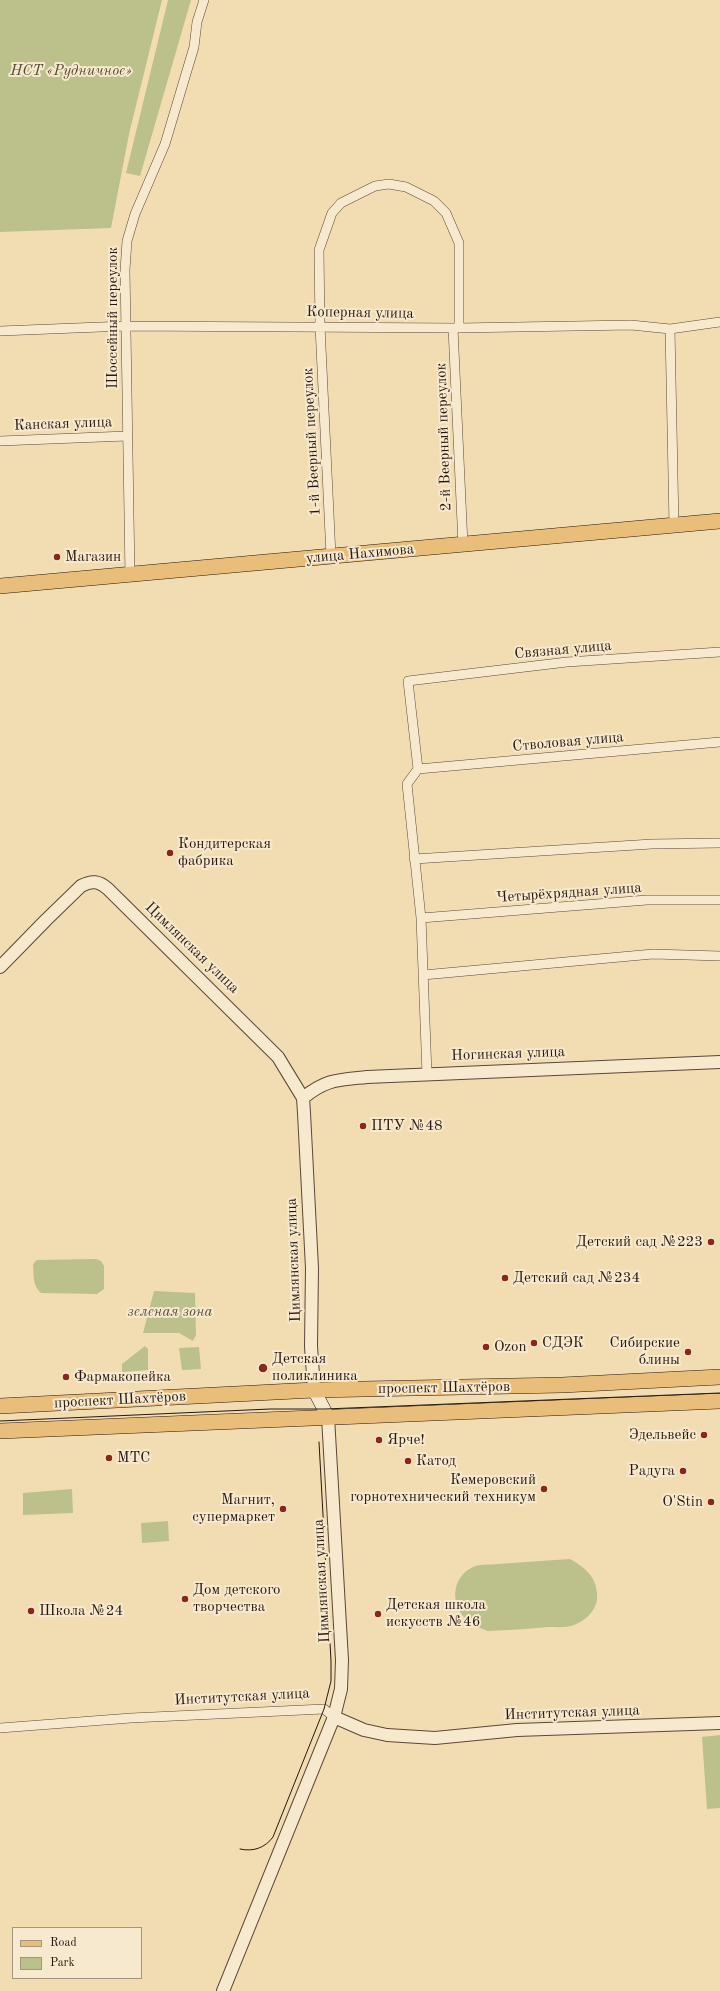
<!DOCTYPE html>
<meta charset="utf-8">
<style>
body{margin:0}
#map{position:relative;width:720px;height:1991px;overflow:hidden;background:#f2ddb3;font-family:"Old Standard TT",serif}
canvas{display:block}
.legend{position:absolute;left:12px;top:1927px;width:130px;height:52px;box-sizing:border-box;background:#f7e9ce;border:1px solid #a49581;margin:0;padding:5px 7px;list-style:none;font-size:12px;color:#27170e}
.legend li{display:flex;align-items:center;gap:8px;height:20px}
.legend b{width:20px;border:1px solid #a49581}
</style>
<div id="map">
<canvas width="720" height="1991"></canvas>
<ul class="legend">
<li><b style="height:5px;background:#e9be7a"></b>Road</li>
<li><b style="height:11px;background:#bcc08b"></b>Park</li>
</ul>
</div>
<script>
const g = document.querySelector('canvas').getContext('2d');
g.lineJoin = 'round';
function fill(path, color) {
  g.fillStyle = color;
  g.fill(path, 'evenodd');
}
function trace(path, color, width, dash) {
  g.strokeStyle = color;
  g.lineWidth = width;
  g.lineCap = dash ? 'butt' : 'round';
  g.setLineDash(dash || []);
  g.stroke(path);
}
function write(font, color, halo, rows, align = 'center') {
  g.font = font + ' "Old Standard TT",serif';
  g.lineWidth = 4;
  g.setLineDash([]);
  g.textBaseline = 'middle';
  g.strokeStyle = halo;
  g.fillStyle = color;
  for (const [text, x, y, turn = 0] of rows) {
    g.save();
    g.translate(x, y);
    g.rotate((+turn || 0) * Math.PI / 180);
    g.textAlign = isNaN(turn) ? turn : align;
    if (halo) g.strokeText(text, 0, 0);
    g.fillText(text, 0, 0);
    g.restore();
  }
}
const green = new Path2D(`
 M 0,0 L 162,0 L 129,134 L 111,228 L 0,232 Z
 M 168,0 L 191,0 L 140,176 L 126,173 Z
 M 96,1259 L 101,1261 L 104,1266 L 104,1289 L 97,1294 L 41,1293 C 32,1285 34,1275 33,1264 L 37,1260 Z
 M 154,1291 L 195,1293 L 196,1335 L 193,1341 L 179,1333 L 143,1333 Z
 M 145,1346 L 148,1349 L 148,1370 L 122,1372 L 122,1364 Z
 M 199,1347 L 201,1369 L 182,1370 L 179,1348 Z
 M 72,1489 L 73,1513 L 23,1515 L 23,1493 Z
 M 168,1521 L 169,1541 L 142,1543 L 141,1523 Z
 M 570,1559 C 584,1567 596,1576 597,1593 C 599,1608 587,1620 574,1625 C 567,1628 557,1627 549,1627 C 529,1629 508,1630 488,1631 C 475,1627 461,1619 457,1605 C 452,1590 458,1574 473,1567 C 479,1564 490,1565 497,1564 C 522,1562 546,1561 570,1559 Z
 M 720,1735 L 720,1808 L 707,1809 L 702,1737 Z`);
const minor = new Path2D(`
 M 453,328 L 463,545
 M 670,329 L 674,525
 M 0,331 L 126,326 L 459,328 L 631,325 L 670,329 L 720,322
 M 0,441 L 127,436
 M 331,556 L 320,326 L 319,250 L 332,213 L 341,203 L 375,186 L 389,184 L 406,187 L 434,201 L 446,213 L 459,243 L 459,328
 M 130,576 L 125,270 L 127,241 L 135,214 L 165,144 L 194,47 L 197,22 L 204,0
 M 418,769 L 720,742
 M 414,859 L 652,844 L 720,843
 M 421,918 L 647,900 L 720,900
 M 423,975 L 653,954 L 720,956
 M 427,1074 L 421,918 L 407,784 L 418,769 L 408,681 L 567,662 L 720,652
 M 0,1728 L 131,1718 L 324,1709 L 334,1717`);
const tertiary = new Path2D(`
 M 0,967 L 46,920 L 81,886 C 92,880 99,881 108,889 L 278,1057 L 303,1098 L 304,1113 L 312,1268 L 311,1346 L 314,1390
 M 303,1098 C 326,1079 338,1080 367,1077 L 720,1062
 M 334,1717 L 364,1730 L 387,1735 L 435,1738 L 517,1730 L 720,1723
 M 223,1991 L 334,1717 L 341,1689 L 342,1660 L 328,1417`);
const secondary = new Path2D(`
 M 314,1390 L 328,1417`);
const primary = new Path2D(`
 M 0,586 L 720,521
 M 0,1406 L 314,1390 L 562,1385 L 720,1377
 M 0,1431 L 720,1401`);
const tram = new Path2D(`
 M 0,1421 L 270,1409 L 325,1409 L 720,1393
 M 240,1849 C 253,1852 265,1848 273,1837 L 324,1709 L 331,1681 L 331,1661 L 319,1442`);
const markers = [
 [57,557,4,"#8f2418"],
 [170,853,4,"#8f2418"],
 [363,1126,4,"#8f2418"],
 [711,1242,4,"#8f2418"],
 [505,1278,4,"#8f2418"],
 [534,1343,4,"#8f2418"],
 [486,1347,4,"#8f2418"],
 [688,1352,4,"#8f2418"],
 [263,1368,5,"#8f2418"],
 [66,1377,4,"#8f2418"],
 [704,1435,4,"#8f2418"],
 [379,1440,4,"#8f2418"],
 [109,1458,4,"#8f2418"],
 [408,1461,4,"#8f2418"],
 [683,1471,4,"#8f2418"],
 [544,1489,4,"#8f2418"],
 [711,1502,4,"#8f2418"],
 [283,1509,4,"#8f2418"],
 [185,1599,4,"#8f2418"],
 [31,1611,4,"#8f2418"],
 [378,1614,4,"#8f2418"]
];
const parkNames = [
 ["НСТ «Рудничное»",71,71],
 ["зеленая зона",170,1312]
];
const streetNames = [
 ["Коперная улица",360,313,1],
 ["Шоссейный переулок",113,318,-90],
 ["Канская улица",63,424,-2],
 ["2-й Веерный переулок",444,437,-92],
 ["1-й Веерный переулок",312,442,-93],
 ["улица Нахимова",360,554,-5],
 ["Связная улица",563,650,-5],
 ["Стволовая улица",568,742,-5],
 ["Четырёхрядная улица",569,893,-4],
 ["Цимлянская улица",192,948,44],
 ["Ногинская улица",508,1054,-2],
 ["Цимлянская улица",294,1260,-92],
 ["проспект Шахтёров",444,1388,-1],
 ["проспект Шахтёров",120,1400,-3],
 ["Цимлянская улица",322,1581,-93],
 ["Институтская улица",242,1697,-3],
 ["Институтская улица",572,1713,-2]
];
const poiNames = [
 ["Магазин",65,557],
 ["Кондитерская",178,844],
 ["фабрика",178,861],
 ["ПТУ №48",371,1126],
 ["Детский сад №223",703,1242,"right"],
 ["Детский сад №234",513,1278],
 ["СДЭК",542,1343],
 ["Сибирские",680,1343,"right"],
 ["блины",680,1360,"right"],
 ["Ozon",494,1347],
 ["Детская",272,1359],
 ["поликлиника",272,1376],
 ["Фармакопейка",74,1377],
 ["Эдельвейс",696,1435,"right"],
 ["Ярче!",387,1440],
 ["МТС",117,1458],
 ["Катод",416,1461],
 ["Радуга",675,1471,"right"],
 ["Кемеровский",536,1480,"right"],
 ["горнотехнический техникум",536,1497,"right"],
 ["Магнит,",275,1500,"right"],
 ["супермаркет",275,1517,"right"],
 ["O'Stin",703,1502,"right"],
 ["Дом детского",193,1590],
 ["творчества",193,1607],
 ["Детская школа",386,1605],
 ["искусств №46",386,1622],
 ["Школа №24",39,1611]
];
fill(green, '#bcc08b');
trace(minor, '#5a4837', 10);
trace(tertiary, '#5a4837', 14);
trace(secondary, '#27170e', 14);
trace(primary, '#27170e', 16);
trace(minor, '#f7e9ce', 9);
trace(tertiary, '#f7e9ce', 12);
trace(secondary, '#f7e9ce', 13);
trace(primary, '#e9be7a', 15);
trace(tram, '#27170e', 1);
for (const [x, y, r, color] of markers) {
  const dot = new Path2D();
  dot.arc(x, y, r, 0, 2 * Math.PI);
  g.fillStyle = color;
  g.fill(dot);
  trace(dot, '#f7e9ce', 1.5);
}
write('italic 15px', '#544a34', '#f7e9ce', parkNames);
write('15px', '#27170e', '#f7e9ce', streetNames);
write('15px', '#27170e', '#f7e9ce', poiNames, 'left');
</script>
